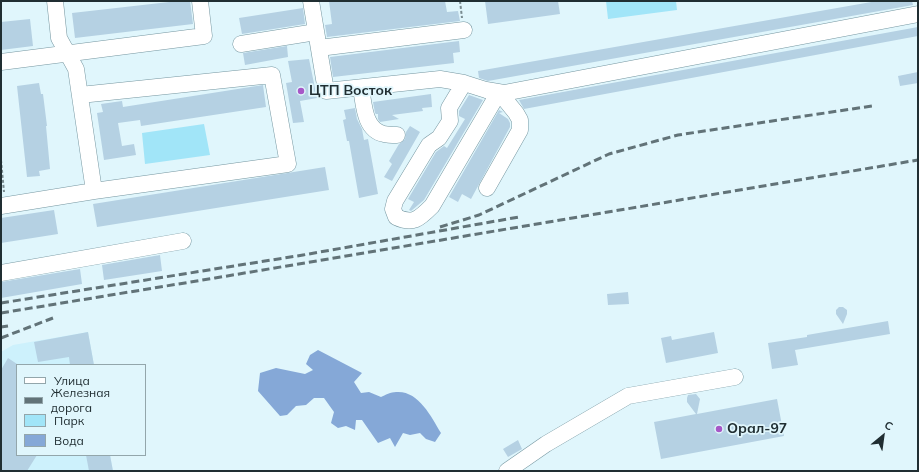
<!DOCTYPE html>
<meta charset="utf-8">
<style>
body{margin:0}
#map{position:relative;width:919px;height:472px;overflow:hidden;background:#e0f6fc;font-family:Mulish,sans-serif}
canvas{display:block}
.frame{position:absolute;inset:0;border:2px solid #202e32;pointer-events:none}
.legend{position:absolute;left:16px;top:364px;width:130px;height:92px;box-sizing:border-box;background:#e0f6fc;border:1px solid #93a6ab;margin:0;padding:5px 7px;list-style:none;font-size:12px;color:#202e32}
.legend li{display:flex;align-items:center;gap:8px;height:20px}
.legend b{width:20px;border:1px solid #93a6ab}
.north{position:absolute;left:863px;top:416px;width:40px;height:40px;-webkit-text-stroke:3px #e0f6fc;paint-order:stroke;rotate:29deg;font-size:11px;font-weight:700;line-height:16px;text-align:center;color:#202e32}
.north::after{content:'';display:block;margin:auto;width:14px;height:18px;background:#202e32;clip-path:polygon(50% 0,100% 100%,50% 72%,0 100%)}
</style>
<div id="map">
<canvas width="919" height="472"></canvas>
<div class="frame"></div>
<ul class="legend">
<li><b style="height:5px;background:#fff"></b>Улица</li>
<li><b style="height:5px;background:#627378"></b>Железная дорога</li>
<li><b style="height:11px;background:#a1e5f8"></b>Парк</li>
<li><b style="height:11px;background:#85a8d7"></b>Вода</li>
</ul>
<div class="north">С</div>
</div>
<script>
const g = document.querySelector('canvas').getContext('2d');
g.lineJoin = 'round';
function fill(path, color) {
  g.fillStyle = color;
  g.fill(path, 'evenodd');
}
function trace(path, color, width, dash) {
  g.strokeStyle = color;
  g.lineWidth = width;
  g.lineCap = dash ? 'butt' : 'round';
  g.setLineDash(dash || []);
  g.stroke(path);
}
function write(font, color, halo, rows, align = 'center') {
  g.font = font + ' Mulish,sans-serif';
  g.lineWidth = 3.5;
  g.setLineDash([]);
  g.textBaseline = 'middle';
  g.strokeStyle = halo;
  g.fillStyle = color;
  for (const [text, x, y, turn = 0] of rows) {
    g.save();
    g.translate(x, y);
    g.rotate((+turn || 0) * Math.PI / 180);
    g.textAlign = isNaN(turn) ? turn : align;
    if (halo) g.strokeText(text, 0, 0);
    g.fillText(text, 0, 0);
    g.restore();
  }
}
const built = new Path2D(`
 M 88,332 L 94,365 L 17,365 L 17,455 L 110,455 L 113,471 L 1,471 L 1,352 L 13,345 Z`);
const green = new Path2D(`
 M 606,1 L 676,1 L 677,10 L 608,19 Z
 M 204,124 L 210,155 L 145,164 L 142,133 Z`);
const water = new Path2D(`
 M 318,350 L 362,373 L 354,382 L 361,393 L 369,392 L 381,397 C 385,395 391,392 396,392 C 418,390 431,416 441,433 L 435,442 L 426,439 L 420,433 L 410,435 L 403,433 L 395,447 L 390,438 L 378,443 L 362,420 L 356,420 L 355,430 L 346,426 L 338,428 L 331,423 L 334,412 L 324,398 L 314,398 L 306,405 L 296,406 L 287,415 L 280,416 L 258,391 L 260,373 L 276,368 L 305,374 L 313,370 L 306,364 L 310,355 Z`);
const building = new Path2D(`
 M 178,1 L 190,1 L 193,24 L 75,38 L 72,13 Z
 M 329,1 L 445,1 L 447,12 L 458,11 L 460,21 L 327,37 L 325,25 L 332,24 Z
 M 485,1 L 558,1 L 560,14 L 488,24 Z
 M 877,1 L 912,1 L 913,5 L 488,81 L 479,78 L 478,71 Z
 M 303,8 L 305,24 L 242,34 L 239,18 Z
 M 30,19 L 33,46 L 1,50 L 1,22 Z
 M 918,27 L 918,36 L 524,109 L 519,100 Z
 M 459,41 L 460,52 L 453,53 L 454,63 L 333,77 L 330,57 Z
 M 287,46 L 288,57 L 245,65 L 243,53 Z
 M 309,59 L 317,98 L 300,101 L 304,122 L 293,123 L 286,83 L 292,82 L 288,61 Z
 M 918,72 L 918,83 L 900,86 L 898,76 Z
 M 39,83 L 41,94 L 43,94 L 47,126 L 46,126 L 50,169 L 39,171 L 40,176 L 27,177 L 17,86 Z
 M 263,85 L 266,107 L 141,126 L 140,120 L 118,123 L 122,146 L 134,144 L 136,155 L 104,160 L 97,113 L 103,112 L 101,104 L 122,101 L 123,107 Z
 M 431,94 L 432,107 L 422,108 L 423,111 L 392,115 L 399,119 L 380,122 L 378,119 L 378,114 L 376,114 L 375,113 L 373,102 Z
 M 469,95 L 483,100 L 424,200 L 411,211 L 409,210 L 414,202 L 408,199 L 436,152 L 444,146 L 447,148 L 465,119 L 459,116 L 459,111 Z
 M 355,108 L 357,119 L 362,129 L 364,140 L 368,139 L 378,194 L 359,198 L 349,141 L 347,141 L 343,120 L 346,119 L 344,110 Z
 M 499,110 L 503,112 L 499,113 L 508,119 L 510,123 L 510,127 L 471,199 L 462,194 L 458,202 L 449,197 Z
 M 410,126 L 420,132 L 392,181 L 384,177 L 392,164 L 389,161 L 399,144 L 405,139 L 406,132 Z
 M 325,167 L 329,190 L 97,227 L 93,204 Z
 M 54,210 L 58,234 L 1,243 L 1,218 Z
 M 160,255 L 162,271 L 104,280 L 102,265 Z
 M 80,269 L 82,284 L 1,298 L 1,282 Z
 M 628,292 L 629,304 L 608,305 L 607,294 Z
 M 839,307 L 843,307 L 847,310 L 847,314 L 843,324 L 836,314 L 836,310 Z
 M 888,321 L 890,334 L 795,350 L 798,365 L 772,369 L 768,343 L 807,337 L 807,335 Z
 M 88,332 L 94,365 L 70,365 L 69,357 L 38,362 L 34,342 Z
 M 714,332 L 718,353 L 666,363 L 661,338 L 671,336 L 672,340 Z
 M 8,358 L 17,364 L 17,455 L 37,455 L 27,471 L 1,471 L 1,370 Z
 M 696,394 L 700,399 L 697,414 L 777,399 L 784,436 L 661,459 L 654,422 L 696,414 L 687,402 L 687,398 L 688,395 Z
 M 518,440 L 522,449 L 508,457 L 503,449 Z
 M 86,455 L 110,455 L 113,471 L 89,471 Z`);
const path = new Path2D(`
 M 460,1 L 462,18
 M 1,160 L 4,192`);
const minor = new Path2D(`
 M 311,1 L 326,91 L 440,79 L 464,83 L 486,90 L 504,93 L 918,14
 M 241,44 L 316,32
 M 319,48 L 464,30
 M 1,62 L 204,36 L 200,1
 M 464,83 L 449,108 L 450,121 L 439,138 L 429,145 L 395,201 L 393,209 L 396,217 C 413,225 419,219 432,206 L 499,92 L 516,113 L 520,120 L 520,130 L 487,188
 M 361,88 C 364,104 364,130 384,134 C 388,135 392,135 397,135
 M 80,95 L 272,75 L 288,164 L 94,191
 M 1,206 L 94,191 L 76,69 L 59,38 L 55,1
 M 1,273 L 183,241
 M 507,471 L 546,444 L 628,396 L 735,377`);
const rail = new Path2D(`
 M 440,227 L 479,215 L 609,154 L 678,135 L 872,106
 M 1,303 L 303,255 L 519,217
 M 1,313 L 215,278 L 918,160
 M 1,327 L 8,326
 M 1,338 L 53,318`);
const markers = [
 [301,91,4,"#a757c7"],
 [719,429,4,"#a757c7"]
];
const poiNames = [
 ["ЦТП Восток",309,91],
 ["Орал-97",727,429]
];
fill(built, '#cdf1fc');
fill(green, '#a1e5f8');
fill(water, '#85a8d7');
fill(building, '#b5d1e3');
trace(minor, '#7596a0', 17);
trace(path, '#7a8c91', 2, [3, 2]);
trace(minor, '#fff', 16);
trace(rail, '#627378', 3, [8, 4]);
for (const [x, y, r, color] of markers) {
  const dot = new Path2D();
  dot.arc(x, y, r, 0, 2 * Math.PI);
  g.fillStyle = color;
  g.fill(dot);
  trace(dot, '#e0f6fc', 1.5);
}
write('bold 14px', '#202e32', '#e0f6fc', poiNames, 'left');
</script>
